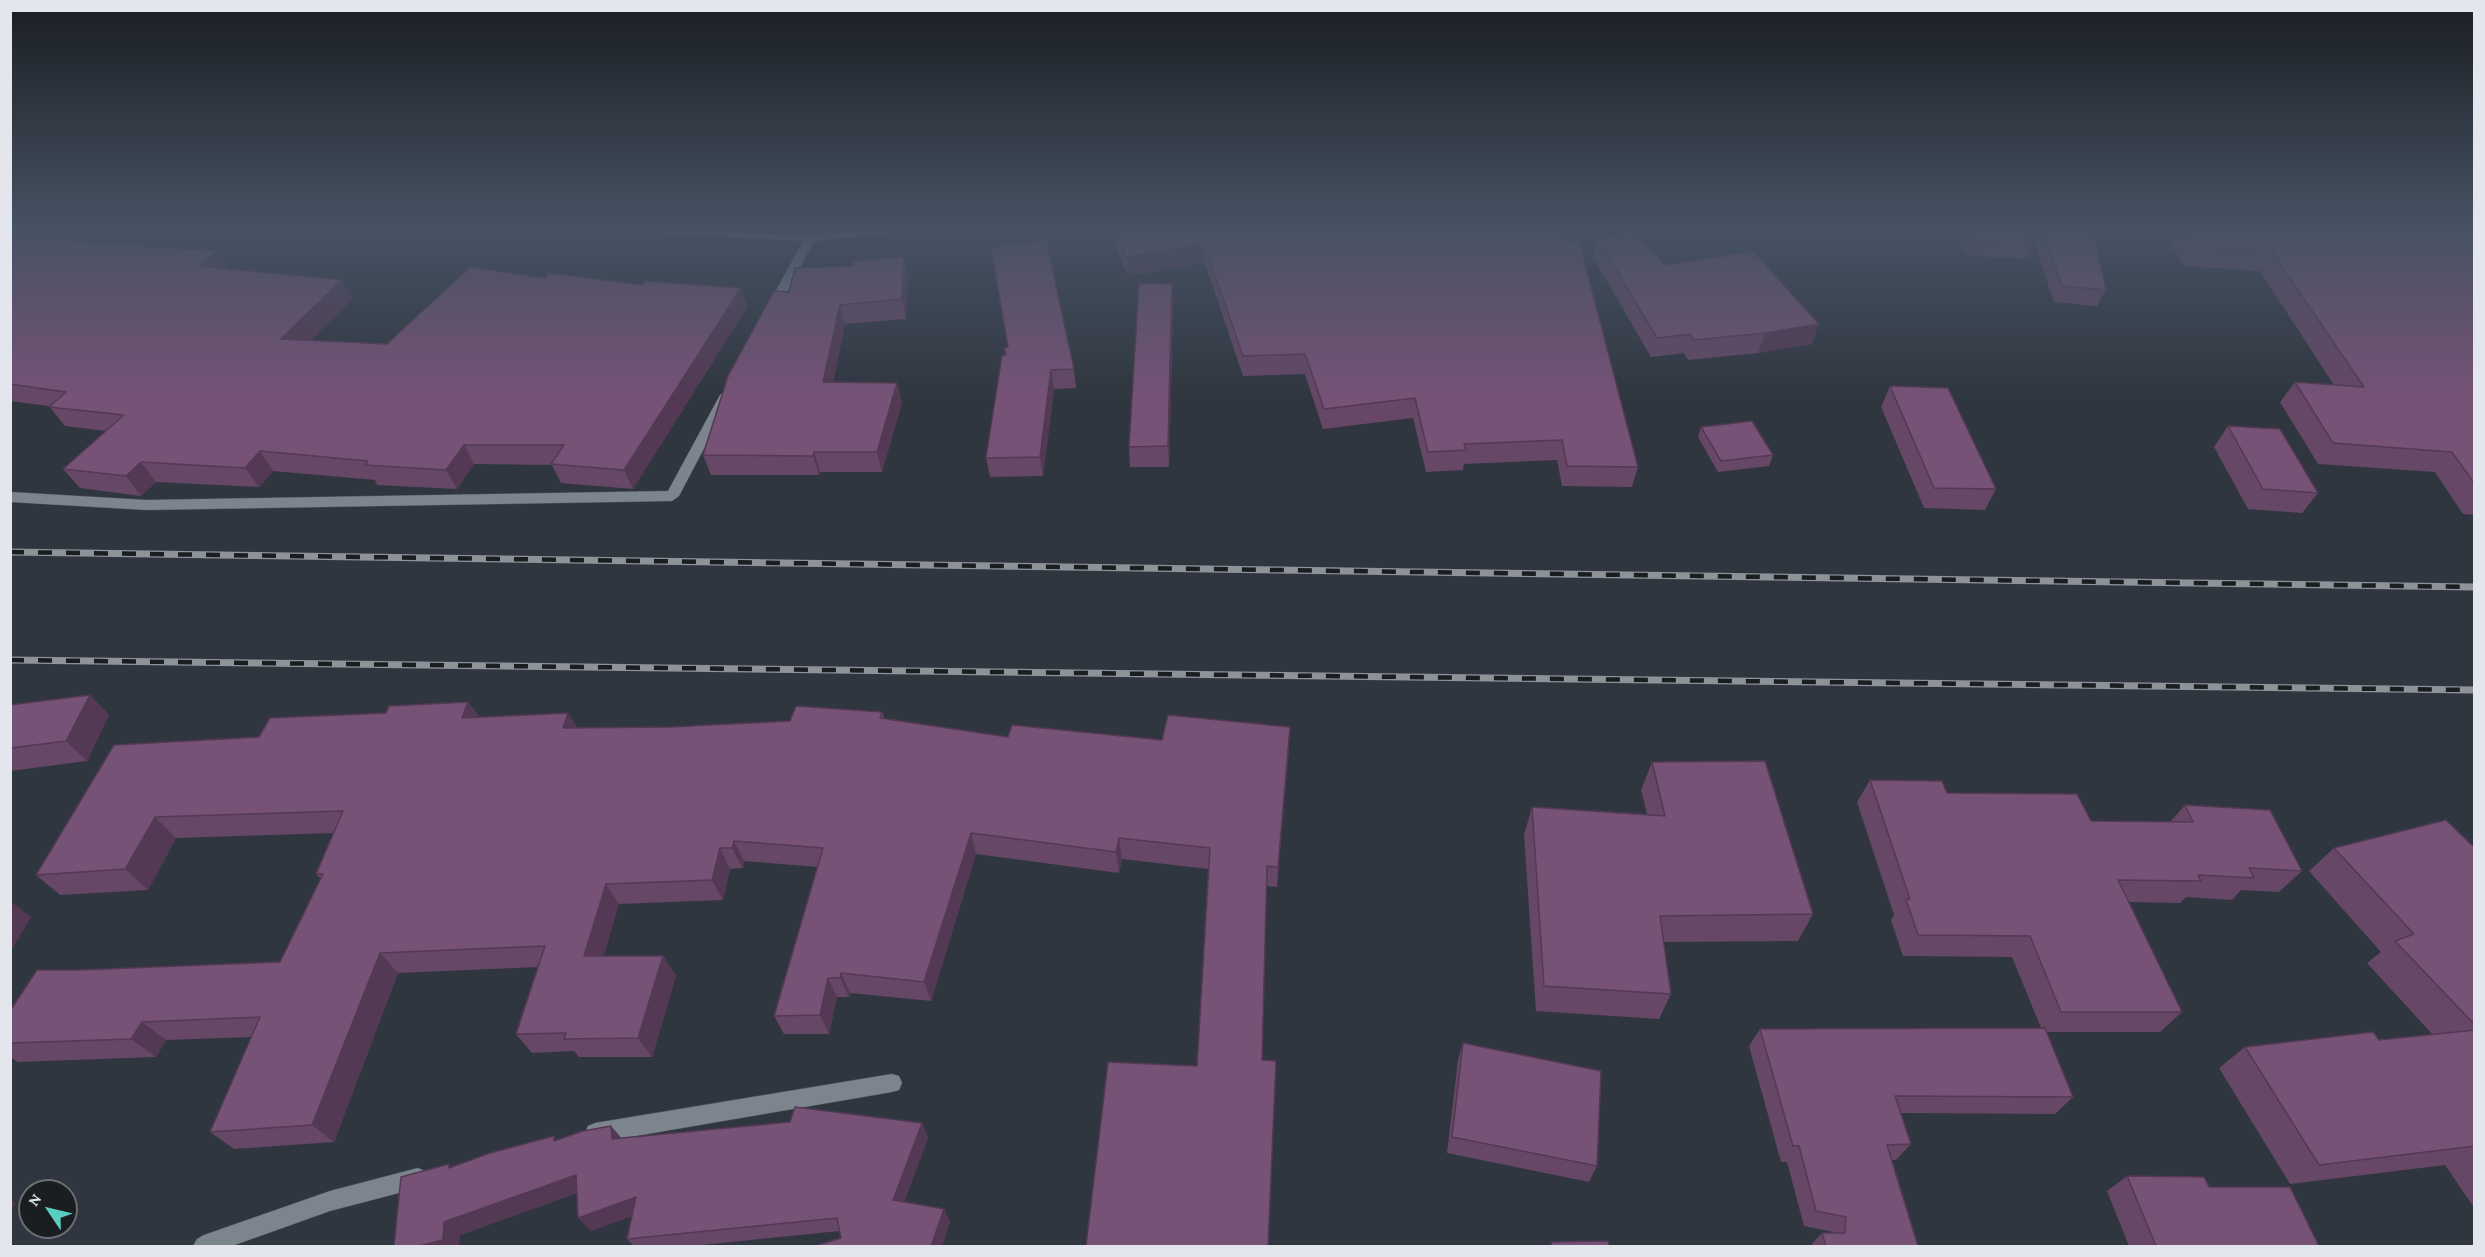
<!DOCTYPE html>
<style>
body{margin:0}
#map{position:relative;width:2485px;height:1257px;overflow:hidden;background:#2f363f;font-family:"Crimson Pro",serif}
canvas{display:block}
.frame{position:absolute;inset:0;border:12px solid #e3e7ed;pointer-events:none}
.north{position:absolute;left:18px;top:1179px;width:60px;height:60px;box-sizing:border-box;background:#1a1e21;border:2px solid #6a6e73;border-radius:50%;rotate:305deg;font-size:16px;font-weight:700;line-height:24px;text-align:center;color:#e3e7ed}
.north::after{content:'';display:block;margin:auto;width:21px;height:27px;background:#59cebe;clip-path:polygon(50% 0,100% 100%,50% 72%,0 100%)}
</style>
<div id="map">
<canvas width="2485" height="1257"></canvas>
<div class="frame"></div>
<div class="north">N</div>
</div>
<script>
const g = document.querySelector('canvas').getContext('2d');
g.lineJoin = 'round';
function trace(path, color, width, dash) {
  g.strokeStyle = color;
  g.lineWidth = width;
  g.lineCap = dash ? 'butt' : 'round';
  g.setLineDash(dash || []);
  g.stroke(path);
}
function fill(path, color) {
  g.fillStyle = color;
  g.fill(path, 'evenodd');
}
const minor = new Path2D(`
 M 622,228 C 685,221 748,237 811,235 C 844,233 878,224 912,228 L 906,231 L 814,241 L 779,307 L 773,311 L 767,307 L 803,241 L 628,231 Z
 M 726,391 L 732,395 L 679,496 L 672,501 L 147,510 L 10,502 L 10,492 L 147,500 L 668,491 L 720,395 Z
 M 892,1074 L 899,1076 L 902,1083 L 899,1090 L 892,1092 L 595,1143 L 588,1140 L 585,1133 L 588,1126 L 595,1123 Z
 M 418,1168 L 425,1171 L 428,1178 L 425,1185 L 418,1188 L 330,1211 L 232,1246 L 193,1246 L 197,1239 L 204,1235 L 330,1191 Z`);
const rail = new Path2D(`
 M 10,552 L 2474,587
 M 10,660 L 2474,690`);
const wall = new Path2D(`
 M 1113,228 L 1549,228 L 1638,467 L 1632,487 L 1562,486 L 1557,460 L 1464,464 L 1463,470 L 1426,472 L 1413,418 L 1323,429 L 1305,374 L 1243,376 L 1205,263 L 1128,276 L 1114,241 Z
 M 1955,228 L 2026,228 L 2032,245 L 2025,259 L 1965,255 Z
 M 2041,228 L 2051,228 L 2106,290 L 2097,306 L 2054,302 L 2034,242 Z
 M 2163,228 L 2475,228 L 2475,515 L 2463,514 L 2435,472 L 2318,464 L 2280,402 L 2295,382 L 2334,385 L 2260,271 L 2183,266 Z
 M 10,237 L 218,251 L 229,269 L 353,299 L 311,340 L 387,344 L 545,278 L 642,285 L 741,288 L 747,307 L 633,489 L 561,483 L 552,465 L 474,464 L 457,489 L 377,485 L 375,480 L 273,471 L 259,487 L 156,482 L 141,496 L 80,488 L 63,469 L 106,431 L 65,426 L 49,406 L 10,401 Z
 M 1597,238 L 1665,265 L 1812,344 L 1758,353 L 1688,360 L 1684,353 L 1651,357 L 1593,257 Z
 M 904,257 L 908,276 L 906,319 L 845,324 L 833,382 L 897,383 L 902,402 L 882,472 L 820,472 L 819,475 L 711,475 L 703,455 L 789,292 L 853,266 Z
 M 1172,284 L 1173,305 L 1169,467 L 1130,467 L 1129,447 Z
 M 1005,355 L 1074,369 L 1076,388 L 1054,389 L 1043,476 L 990,477 L 986,458 Z
 M 1890,386 L 1996,489 L 1985,510 L 1924,508 L 1881,407 Z
 M 2228,426 L 2318,493 L 2302,513 L 2248,509 L 2214,447 Z
 M 1701,427 L 1773,455 L 1769,466 L 1718,472 L 1698,437 Z
 M 90,695 L 109,715 L 87,761 L 10,771 L 10,705 Z
 M 468,702 L 479,717 L 577,728 L 671,727 L 790,721 L 882,712 L 884,718 L 1008,737 L 1162,740 L 1289,748 L 1277,887 L 1266,886 L 1197,1066 L 1208,869 L 1122,859 L 1119,873 L 976,854 L 931,1001 L 850,993 L 849,997 L 837,997 L 829,1034 L 784,1034 L 774,1016 L 818,867 L 744,861 L 743,868 L 730,869 L 723,900 L 619,904 L 603,956 L 663,956 L 676,976 L 652,1057 L 579,1057 L 574,1051 L 532,1053 L 516,1034 L 538,967 L 398,973 L 334,1142 L 234,1149 L 210,1132 L 252,1037 L 166,1040 L 156,1057 L 18,1062 L 10,1057 L 10,1011 L 80,970 L 280,962 L 321,879 L 316,874 L 334,833 L 176,838 L 148,890 L 60,895 L 36,875 L 259,737 L 386,713 Z
 M 1652,762 L 1813,914 L 1798,941 L 1664,942 L 1671,994 L 1659,1019 L 1536,1011 L 1524,835 L 1532,807 L 1647,814 L 1641,790 Z
 M 1870,780 L 1947,793 L 2091,821 L 2170,822 L 2185,805 L 2302,871 L 2279,892 L 2241,890 L 2232,900 L 2186,897 L 2180,903 L 2129,902 L 2182,1012 L 2160,1032 L 2046,1032 L 2073,1097 L 2055,1114 L 1900,1113 L 1911,1144 L 1896,1160 L 1892,1160 L 1918,1246 L 1810,1246 L 1822,1233 L 1832,1233 L 1833,1232 L 1804,1226 L 1787,1162 L 1781,1162 L 1749,1046 L 1760,1029 L 2041,1028 L 2012,957 L 1903,956 L 1891,920 L 1894,915 L 1857,802 Z
 M 2334,848 L 2475,848 L 2475,1209 L 2445,1165 L 2290,1184 L 2219,1068 L 2245,1047 L 2379,1040 L 2433,1035 L 2367,963 L 2381,952 L 2309,871 Z
 M 1463,1043 L 1597,1166 L 1589,1182 L 1447,1153 L 1458,1060 Z
 M 922,1123 L 928,1138 L 904,1202 L 944,1209 L 950,1222 L 942,1246 L 815,1246 L 841,1238 L 839,1231 L 692,1246 L 634,1246 L 627,1239 L 632,1216 L 591,1231 L 577,1193 L 460,1235 L 452,1167 L 611,1126 L 621,1138 Z
 M 2127,1176 L 2209,1187 L 2319,1246 L 2129,1246 L 2107,1191 Z`);
const shadedWall = new Path2D(`
 M 1204,244 L 1205,263 L 1128,276 L 1126,257 Z
 M 218,251 L 230,270 L 199,266 Z
 M 904,257 L 908,276 L 906,319 L 902,299 Z
 M 342,280 L 353,299 L 293,358 L 281,339 Z
 M 1172,284 L 1173,305 L 1169,467 L 1168,446 Z
 M 741,288 L 747,307 L 633,489 L 624,470 Z
 M 840,305 L 845,324 L 829,402 L 823,382 Z
 M 1819,324 L 1812,344 L 1758,353 L 1765,333 Z
 M 1051,370 L 1054,389 L 1043,476 L 1040,457 Z
 M 897,383 L 902,402 L 882,472 L 877,452 Z
 M 464,445 L 474,464 L 457,489 L 446,470 Z
 M 260,451 L 273,471 L 259,487 L 245,468 Z
 M 814,452 L 820,472 L 819,475 L 813,456 Z
 M 141,462 L 156,482 L 141,496 L 126,476 Z
 M 90,695 L 109,715 L 87,761 L 66,741 Z
 M 468,702 L 482,723 L 462,718 Z
 M 568,713 L 581,734 L 563,728 Z
 M 1290,727 L 1289,748 L 1277,887 L 1278,867 Z
 M 155,817 L 176,838 L 148,890 L 125,869 Z
 M 971,833 L 976,854 L 931,1001 L 924,982 Z
 M 1119,838 L 1122,859 L 1119,873 L 1116,852 Z
 M 734,841 L 744,861 L 743,868 L 732,848 Z
 M 720,848 L 730,869 L 723,900 L 712,880 Z
 M 606,884 L 619,904 L 598,976 L 584,956 Z
 M 10,901 L 31,917 L 10,953 Z
 M 380,953 L 398,973 L 334,1142 L 312,1125 Z
 M 663,956 L 676,976 L 652,1057 L 638,1038 Z
 M 841,973 L 850,993 L 849,997 L 840,978 Z
 M 828,978 L 837,997 L 829,1034 L 820,1015 Z
 M 142,1022 L 166,1040 L 156,1057 L 131,1039 Z
 M 922,1123 L 928,1138 L 900,1213 L 893,1200 Z
 M 611,1126 L 623,1140 L 612,1139 Z
 M 576,1175 L 589,1189 L 460,1235 L 459,1246 L 419,1246 L 444,1222 Z
 M 636,1197 L 648,1210 L 591,1231 L 578,1218 Z
 M 10,1200 L 15,1202 L 10,1213 Z
 M 944,1209 L 950,1222 L 942,1246 L 931,1246 Z`);
const building = new Path2D(`
 M 1115,228 L 1549,228 L 1550,229 L 1559,228 L 1571,243 L 1579,241 L 1638,467 L 1567,466 L 1562,440 L 1464,444 L 1466,450 L 1428,452 L 1415,398 L 1324,409 L 1305,354 L 1243,356 L 1204,244 L 1126,257 Z
 M 1967,228 L 2026,228 L 2032,245 L 1971,240 Z
 M 2042,228 L 2051,228 L 2094,234 L 2106,290 L 2062,286 Z
 M 2185,228 L 2475,228 L 2475,484 L 2452,452 L 2333,443 L 2295,382 L 2364,387 L 2272,252 L 2195,246 Z
 M 1634,232 L 1665,265 L 1753,251 L 1819,324 L 1765,333 L 1694,340 L 1690,334 L 1657,338 L 1597,238 Z
 M 10,237 L 218,251 L 199,266 L 342,280 L 281,339 L 387,344 L 470,267 L 545,278 L 549,273 L 642,285 L 645,281 L 741,288 L 624,470 L 551,464 L 564,445 L 464,445 L 446,470 L 365,465 L 368,461 L 260,451 L 245,468 L 141,462 L 126,476 L 63,469 L 124,415 L 49,407 L 66,392 L 10,384 Z
 M 1046,240 L 1074,369 L 1051,370 L 1040,457 L 986,458 L 1002,355 L 1006,355 L 1004,348 L 1008,347 L 991,247 Z
 M 904,257 L 902,299 L 840,305 L 823,382 L 897,383 L 877,452 L 814,452 L 813,456 L 703,455 L 728,376 L 774,291 L 789,292 L 795,268 L 853,266 L 853,261 Z
 M 1139,283 L 1172,284 L 1168,446 L 1129,447 Z
 M 1890,386 L 1948,388 L 1996,489 L 1934,488 Z
 M 1752,421 L 1773,455 L 1721,461 L 1701,427 Z
 M 2228,426 L 2280,429 L 2318,493 L 2263,489 Z
 M 90,695 L 66,741 L 10,748 L 10,705 Z
 M 468,702 L 462,718 L 568,713 L 563,728 L 671,727 L 790,721 L 796,706 L 882,712 L 880,718 L 1008,737 L 1012,725 L 1162,740 L 1168,715 L 1290,727 L 1278,867 L 1267,866 L 1262,1060 L 1276,1061 L 1268,1246 L 1086,1246 L 1108,1062 L 1197,1066 L 1210,848 L 1119,838 L 1116,852 L 971,833 L 924,982 L 841,973 L 840,978 L 828,978 L 820,1015 L 774,1016 L 823,848 L 734,841 L 732,848 L 720,848 L 712,880 L 606,884 L 584,956 L 663,956 L 638,1038 L 564,1039 L 566,1033 L 516,1034 L 545,946 L 380,953 L 312,1125 L 210,1132 L 260,1017 L 142,1022 L 131,1039 L 10,1043 L 10,1011 L 37,970 L 80,970 L 280,962 L 323,874 L 316,874 L 343,811 L 155,817 L 125,869 L 36,875 L 114,745 L 259,737 L 270,718 L 386,713 L 389,706 Z
 M 1765,761 L 1813,914 L 1660,916 L 1671,994 L 1544,986 L 1532,807 L 1665,816 L 1652,762 Z
 M 1870,780 L 1942,781 L 1947,793 L 2077,794 L 2091,821 L 2193,822 L 2185,805 L 2270,810 L 2302,871 L 2249,868 L 2254,878 L 2198,875 L 2201,881 L 2118,880 L 2182,1012 L 2061,1012 L 2030,936 L 1918,935 L 1906,899 L 1910,899 Z
 M 2446,820 L 2475,848 L 2475,1025 L 2395,941 L 2414,934 L 2334,848 Z
 M 2045,1028 L 2073,1097 L 1895,1096 L 1911,1144 L 1887,1145 L 1918,1246 L 1826,1246 L 1822,1233 L 1845,1233 L 1846,1217 L 1816,1211 L 1799,1146 L 1793,1146 L 1760,1029 Z
 M 2475,1030 L 2475,1146 L 2319,1165 L 2245,1047 L 2373,1032 L 2379,1040 Z
 M 1463,1043 L 1601,1071 L 1597,1166 L 1452,1137 Z
 M 795,1107 L 922,1123 L 893,1200 L 944,1209 L 931,1246 L 815,1246 L 841,1238 L 837,1218 L 627,1239 L 636,1197 L 578,1218 L 576,1175 L 444,1222 L 443,1240 L 419,1246 L 394,1246 L 401,1177 L 449,1164 L 449,1168 L 490,1153 L 554,1136 L 554,1141 L 583,1131 L 611,1126 L 612,1139 L 790,1122 Z
 M 2127,1176 L 2204,1177 L 2209,1187 L 2290,1187 L 2319,1246 L 2156,1246 Z
 M 1608,1241 L 1609,1246 L 1552,1246 L 1551,1242 Z`);
trace(minor, '#4c5259', 1);
fill(minor, '#7c858e');
trace(rail, '#8e939a', 7);
trace(rail, '#1a1e21', 4.5, [14]);
fill(wall, '#664766');
fill(shadedWall, '#533953');
fill(building, '#775277');
trace(building, '#533953', 1.5);
const sky = g.createLinearGradient(0, 0, 0, 403);
sky.addColorStop(0, '#1a1e23');
sky.addColorStop(0.57, '#475263');
sky.addColorStop(1, '#47526300');
g.fillStyle = sky;
g.fillRect(0, 0, 2485, 403);
</script>
